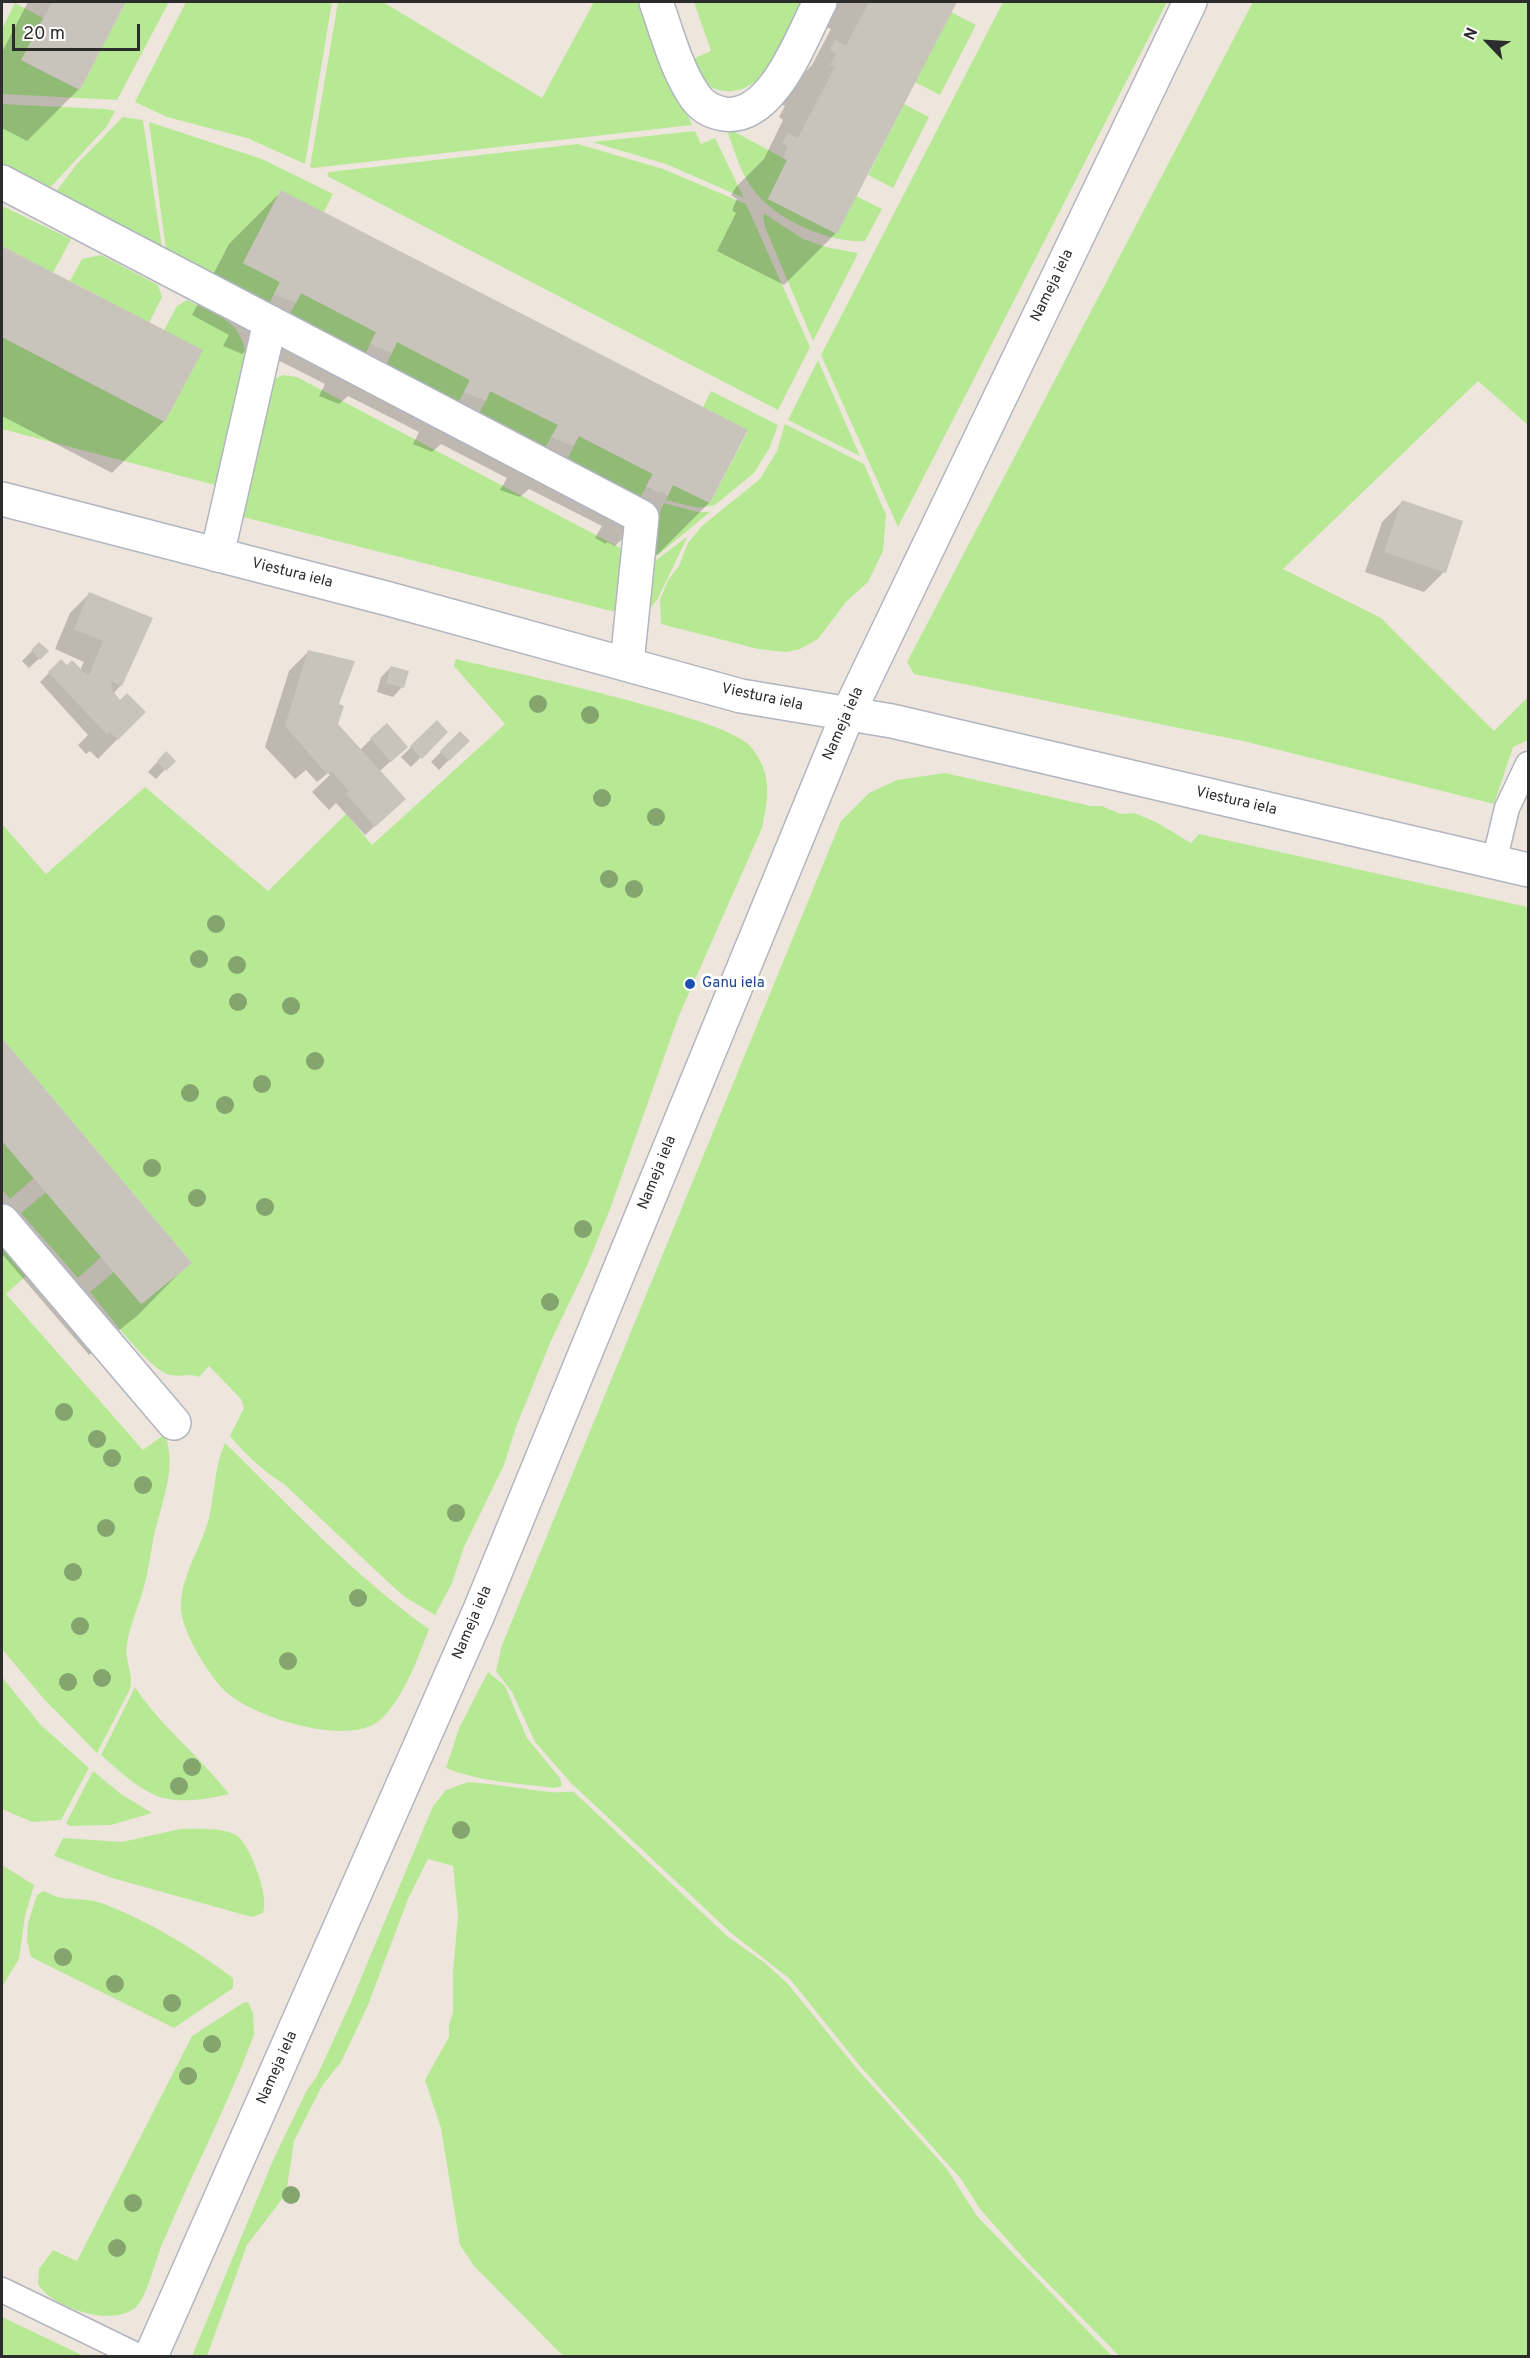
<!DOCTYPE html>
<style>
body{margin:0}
#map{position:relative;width:1530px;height:2358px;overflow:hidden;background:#eee6dd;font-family:Overpass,sans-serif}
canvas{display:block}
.frame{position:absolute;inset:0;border:3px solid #2c2c2c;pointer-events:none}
.north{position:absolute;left:1458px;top:12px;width:60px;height:60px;-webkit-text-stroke:4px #fff;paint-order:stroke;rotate:295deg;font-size:16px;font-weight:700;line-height:24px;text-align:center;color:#2c2c2c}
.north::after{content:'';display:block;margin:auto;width:21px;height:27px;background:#2c2c2c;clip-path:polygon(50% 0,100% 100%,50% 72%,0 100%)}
.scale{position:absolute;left:12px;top:24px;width:128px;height:27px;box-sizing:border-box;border:3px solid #2c2c2c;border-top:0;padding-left:8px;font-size:18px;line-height:21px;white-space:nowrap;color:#2c2c2c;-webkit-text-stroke:4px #fff;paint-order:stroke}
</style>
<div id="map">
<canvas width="1530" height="2358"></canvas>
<div class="frame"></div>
<div class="north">N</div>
<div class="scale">20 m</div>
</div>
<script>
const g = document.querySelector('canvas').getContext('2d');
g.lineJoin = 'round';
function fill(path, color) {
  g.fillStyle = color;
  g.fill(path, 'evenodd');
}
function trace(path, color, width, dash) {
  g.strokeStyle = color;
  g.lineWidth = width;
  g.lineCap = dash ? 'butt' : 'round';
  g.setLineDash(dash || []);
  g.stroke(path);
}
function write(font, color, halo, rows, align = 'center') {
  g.font = font + ' Overpass,sans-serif';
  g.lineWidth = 6;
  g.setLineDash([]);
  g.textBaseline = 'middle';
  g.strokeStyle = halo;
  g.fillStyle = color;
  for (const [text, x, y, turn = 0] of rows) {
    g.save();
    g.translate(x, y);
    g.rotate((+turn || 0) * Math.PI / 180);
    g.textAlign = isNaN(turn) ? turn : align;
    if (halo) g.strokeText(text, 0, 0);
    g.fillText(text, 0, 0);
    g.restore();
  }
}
const green = new Path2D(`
 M 126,2 L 169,2 L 117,100 L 2,94 L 2,29 L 15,3 L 43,18 L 22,60 L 80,90 Z
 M 186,2 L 332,2 L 305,164 L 247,138 L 167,117 L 135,102 Z
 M 338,2 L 383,2 L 542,98 L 594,2 L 638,2 L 692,125 L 313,168 L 310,167 Z
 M 694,2 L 808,2 C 788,39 758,115 705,84 L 694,65 L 695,58 L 711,51 Z
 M 1003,2 L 1167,2 L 898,527 L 821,355 Z
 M 1253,2 L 1528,2 L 1528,425 L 1478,381 L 1283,569 L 1381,618 L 1494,731 L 1528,697 L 1528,740 L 1513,747 L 1494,804 L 1243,741 L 914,674 L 907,662 Z
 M 951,12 L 976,25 L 940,95 L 915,82 Z
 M 2,104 L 105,109 L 115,111 L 107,126 L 49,189 L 2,164 Z
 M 904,104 L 929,117 L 893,188 L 868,175 Z
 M 123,117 L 143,120 L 162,248 L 55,193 L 76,165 Z
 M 149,122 L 262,159 L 333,194 L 324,212 L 280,191 L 243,263 L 280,282 L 269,304 L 166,250 Z
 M 729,129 L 787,160 L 768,199 L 837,234 L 856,196 L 882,209 L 865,241 C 830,244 772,218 752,188 C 740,172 735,152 728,133 Z
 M 695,131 L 701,144 L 715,138 L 744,198 L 666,164 L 592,142 Z
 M 578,144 L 663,169 L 746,204 L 810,347 L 778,410 L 327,176 L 329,172 Z
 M 2,206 L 71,239 L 53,273 L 2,246 Z
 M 765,214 L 803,239 L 826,247 L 857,253 L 857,256 L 813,341 L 765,227 L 763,216 Z
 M 101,255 L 158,285 L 162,297 L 149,323 L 70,281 L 82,259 Z
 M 301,293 L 376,332 L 365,354 L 289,315 Z
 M 187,300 C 217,316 243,320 246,358 L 219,486 L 2,429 L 2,337 L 165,422 L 202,351 L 164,330 L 177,306 Z
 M 397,342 L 470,380 L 458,403 L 386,365 Z
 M 818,360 L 860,456 L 788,420 Z
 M 283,375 L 297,377 L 626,551 L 619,613 L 239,516 L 273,380 Z
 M 490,391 L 558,425 L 545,448 L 479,414 Z
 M 711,391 L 778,425 L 769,449 L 754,473 L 715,505 L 698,508 L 666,500 L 673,485 L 710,503 L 748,431 L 703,407 Z
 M 785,424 L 864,464 L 886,515 L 883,551 L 868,582 L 846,602 L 818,639 L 800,649 L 786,652 L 758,649 L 661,624 L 660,600 L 668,580 L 679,566 L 688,543 L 702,526 L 760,479 L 777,451 Z
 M 579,436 L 653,474 L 640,498 L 567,460 Z
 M 664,503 L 698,512 L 710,512 L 653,559 L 658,516 Z
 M 688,536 L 657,600 L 642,619 L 647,571 L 655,561 Z
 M 456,659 C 505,671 726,717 750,746 C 772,771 769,797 762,828 L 678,1018 L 610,1209 L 586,1268 L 550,1343 L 516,1427 L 504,1465 L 464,1547 L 452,1583 L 435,1615 L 405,1597 L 389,1583 L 284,1484 C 264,1472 245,1454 230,1436 L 244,1408 L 241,1399 L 209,1366 L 199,1377 C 188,1373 178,1378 167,1374 C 146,1366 106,1311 90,1292 L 114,1272 L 142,1304 L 191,1262 L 2,1038 L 2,824 L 46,874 L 145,787 L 268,891 L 346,814 L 372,845 L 505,724 L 454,666 Z
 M 945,773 L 1091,806 L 1102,806 L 1120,814 L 1134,813 L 1156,822 L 1191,843 L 1199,834 L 1528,907 L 1528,2356 L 1119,2356 L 1026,2261 L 980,2209 L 961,2179 L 860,2066 L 790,1979 L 731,1933 L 571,1783 L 535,1742 L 512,1692 L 496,1671 L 502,1645 L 841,821 L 869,793 L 897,780 Z
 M 2,1141 L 34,1178 L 10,1199 L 2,1189 Z
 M 46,1192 L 101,1257 L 78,1278 L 21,1213 Z
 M 2,1245 L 27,1275 L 6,1294 L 143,1450 L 165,1434 C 176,1466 165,1493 157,1524 C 151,1544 150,1566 144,1587 C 139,1606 130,1624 127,1644 C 124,1660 134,1673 130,1689 L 97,1753 L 43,1698 L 2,1649 Z
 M 225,1443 C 291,1507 354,1576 429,1629 C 419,1656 400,1707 376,1723 C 343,1745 253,1717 226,1692 C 209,1676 182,1632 181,1609 C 180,1576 201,1549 209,1518 C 215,1492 214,1468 225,1443 Z
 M 488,1672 L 505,1686 L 527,1738 L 560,1778 L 562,1786 L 554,1788 C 517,1783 480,1782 446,1768 L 459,1728 Z
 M 2,1677 L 41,1725 L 89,1768 L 61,1820 L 32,1822 L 2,1809 Z
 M 135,1687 C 161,1727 200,1756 229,1794 C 209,1799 183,1803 163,1798 C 141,1792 118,1770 101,1755 Z
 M 93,1771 L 121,1794 L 152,1813 L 111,1825 L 70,1826 L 66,1823 Z
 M 468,1782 C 496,1784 523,1789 550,1792 C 558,1793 566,1791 574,1792 L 727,1936 L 765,1963 L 787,1983 L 858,2070 L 947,2169 L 977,2216 L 1112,2356 L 566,2356 L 560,2353 L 474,2266 L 460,2245 L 441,2128 L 425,2080 L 449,2037 L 449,2025 L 453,2012 L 453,1972 L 458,1916 L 453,1866 L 428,1859 L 408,1899 L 368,2005 L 341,2062 L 322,2086 L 294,2141 L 286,2194 L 247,2245 L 207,2356 L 192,2356 L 274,2158 L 307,2090 L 317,2076 L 351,2002 L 433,1806 L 446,1790 Z
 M 180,1829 C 196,1829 222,1827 236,1835 C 250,1843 270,1898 263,1913 L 252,1917 L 112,1878 L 54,1856 L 63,1838 L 122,1842 Z
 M 2,1865 L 34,1885 L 25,1916 L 19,1959 L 2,1987 Z
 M 44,1891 C 48,1893 52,1895 57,1897 C 70,1900 85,1898 98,1902 C 143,1917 196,1950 233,1978 L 233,1988 L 174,2028 L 31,1957 L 27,1941 L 28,1923 L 37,1895 Z
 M 248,2002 L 253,2013 L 254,2035 C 228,2105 193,2171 164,2240 C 156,2256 148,2296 136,2307 C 113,2328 52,2308 38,2284 L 39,2269 L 53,2250 L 77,2261 L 192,2036 L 243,2003 Z
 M 2,2317 L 84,2356 L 2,2356 Z`);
const shadow = new Path2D(`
 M 28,2 L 125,2 L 79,89 L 27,141 L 2,128 L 2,52 Z
 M 832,2 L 955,2 L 836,233 L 784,285 L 717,251 L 736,213 L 732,210 L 737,199 L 731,195 L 736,187 L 764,159 L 783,120 L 779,117 L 785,106 L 779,103 L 783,94 L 812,65 L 831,29 L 826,27 Z
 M 281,192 L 746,431 L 709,503 L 657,555 L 623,538 L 615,546 L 607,542 L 606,544 L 595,538 L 602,526 L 529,489 L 520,497 L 500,490 L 507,478 L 441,444 L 432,452 L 413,444 L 419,432 L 348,396 L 339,404 L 319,396 L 325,384 L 250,346 L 242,354 L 223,346 L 229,335 L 192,315 L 229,244 Z
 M 2,248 L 201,351 L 164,421 L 112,473 L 2,416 Z
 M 1402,502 L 1444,572 L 1424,592 L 1365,572 L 1382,522 Z
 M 90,593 L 121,685 L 113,694 L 120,702 L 144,712 L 98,759 L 90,751 L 86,754 L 78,745 L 88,735 L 40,682 L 61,661 L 67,667 L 80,670 L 84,662 L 55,649 L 70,613 Z
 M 39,644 L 47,651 L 29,668 L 22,661 Z
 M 309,651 L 338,705 L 337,724 L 360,750 L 371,739 L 396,756 L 379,772 L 394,808 L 365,835 L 336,803 L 329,810 L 312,792 L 330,775 L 328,773 L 317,782 L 306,770 L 295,779 L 265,747 L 289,671 Z
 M 391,667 L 402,687 L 393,697 L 377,692 L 381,677 Z
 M 437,722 L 446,732 L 411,767 L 401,757 Z
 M 460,733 L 468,741 L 439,770 L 431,762 Z
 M 166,753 L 173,761 L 156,779 L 148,772 Z
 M 2,1040 L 190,1262 L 138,1315 L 89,1355 L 2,1254 Z`);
const building = new Path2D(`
 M 52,2 L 126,2 L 80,90 L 21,60 Z
 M 869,2 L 957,2 L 837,234 L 768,199 L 787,160 L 783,158 L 788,146 L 782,143 L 788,133 L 798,138 L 835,67 L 830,65 L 836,54 L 830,50 L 835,40 L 846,46 Z
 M 281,190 L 748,430 L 710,503 L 673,485 L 668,495 L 661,491 L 659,493 L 646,486 L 653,474 L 579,436 L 573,446 L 551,437 L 558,425 L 490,391 L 486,401 L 464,392 L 470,380 L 397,342 L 392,353 L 370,344 L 376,332 L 301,293 L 296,303 L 274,294 L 280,282 L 243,263 Z
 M 2,246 L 203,350 L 165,422 L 2,337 Z
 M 1402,500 L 1463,521 L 1446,573 L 1384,552 Z
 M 89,592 L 153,618 L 122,686 L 111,681 L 112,690 L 120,700 L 127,693 L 146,712 L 118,740 L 110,732 L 107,735 L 48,672 L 61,659 L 67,665 L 72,660 L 87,675 L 90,673 L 103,641 L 74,629 Z
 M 39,642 L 49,651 L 40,660 L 31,650 Z
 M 308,650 L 355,661 L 339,704 L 344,706 L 338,724 L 406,799 L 375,827 L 346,794 L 349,791 L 331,771 L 327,774 L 285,726 Z
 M 391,666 L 409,671 L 404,688 L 386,683 Z
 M 437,720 L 448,732 L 422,759 L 410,746 Z
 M 387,723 L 408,747 L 391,762 L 370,738 Z
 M 460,731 L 470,741 L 449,761 L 440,751 Z
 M 166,751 L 176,761 L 166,771 L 157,761 Z
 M 2,1038 L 192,1263 L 141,1304 L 2,1141 Z`);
const lane = new Path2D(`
 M 1494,862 L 1507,808 L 1528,764
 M 2,2290 L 138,2356`);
const street = new Path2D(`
 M 656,2 C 667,33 676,68 694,95 C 701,106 712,112 724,114 C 773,121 802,36 820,2
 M 2,182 L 642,517 L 627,663
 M 217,555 L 270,322
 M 2,1221 L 174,1423`);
const secondary = new Path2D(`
 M 2,499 L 389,599 L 741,696 L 892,721 L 1528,870
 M 151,2356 L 479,1612 L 847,716 L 1190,2`);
const trees = [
 [538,704],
 [590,715],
 [602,798],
 [656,817],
 [609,879],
 [634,889],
 [216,924],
 [199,959],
 [237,965],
 [238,1002],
 [291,1006],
 [315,1061],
 [262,1084],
 [190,1093],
 [225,1105],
 [152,1168],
 [197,1198],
 [265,1207],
 [583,1229],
 [550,1302],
 [64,1412],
 [97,1439],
 [112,1458],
 [143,1485],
 [456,1513],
 [106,1528],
 [73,1572],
 [358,1598],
 [80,1626],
 [288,1661],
 [102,1678],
 [68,1682],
 [192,1767],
 [179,1786],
 [461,1830],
 [63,1957],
 [115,1984],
 [172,2003],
 [212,2044],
 [188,2076],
 [291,2195],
 [133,2203],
 [117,2248]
];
const markers = [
 [690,984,6,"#1a4fb4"]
];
const streetNames = [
 ["Nameja iela",1053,286,-64],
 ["Viestura iela",292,574,14],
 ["Viestura iela",762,698,12],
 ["Nameja iela",844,724,-66],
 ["Viestura iela",1236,802,13],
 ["Nameja iela",658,1173,-68],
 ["Nameja iela",473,1623,-67],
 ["Nameja iela",278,2068,-66]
];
const transitNames = [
 ["Ganu iela",702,984]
];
fill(green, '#b7e995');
fill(shadow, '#0003');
fill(building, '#c9c4bb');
trace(lane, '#b1b5c0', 27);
trace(street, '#b1b5c0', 36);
trace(secondary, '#b1b5c0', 36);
trace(lane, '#fff', 24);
trace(street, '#fff', 33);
trace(secondary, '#fff', 33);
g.fillStyle = '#84a56e';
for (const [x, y] of trees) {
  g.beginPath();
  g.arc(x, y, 9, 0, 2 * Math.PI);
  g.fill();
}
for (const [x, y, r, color] of markers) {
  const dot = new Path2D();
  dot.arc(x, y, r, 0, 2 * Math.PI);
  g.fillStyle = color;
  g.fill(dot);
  trace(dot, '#fff', 2);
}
write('15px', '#2c2c2c', '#fff', streetNames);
write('15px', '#164399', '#fff', transitNames, 'left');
</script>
